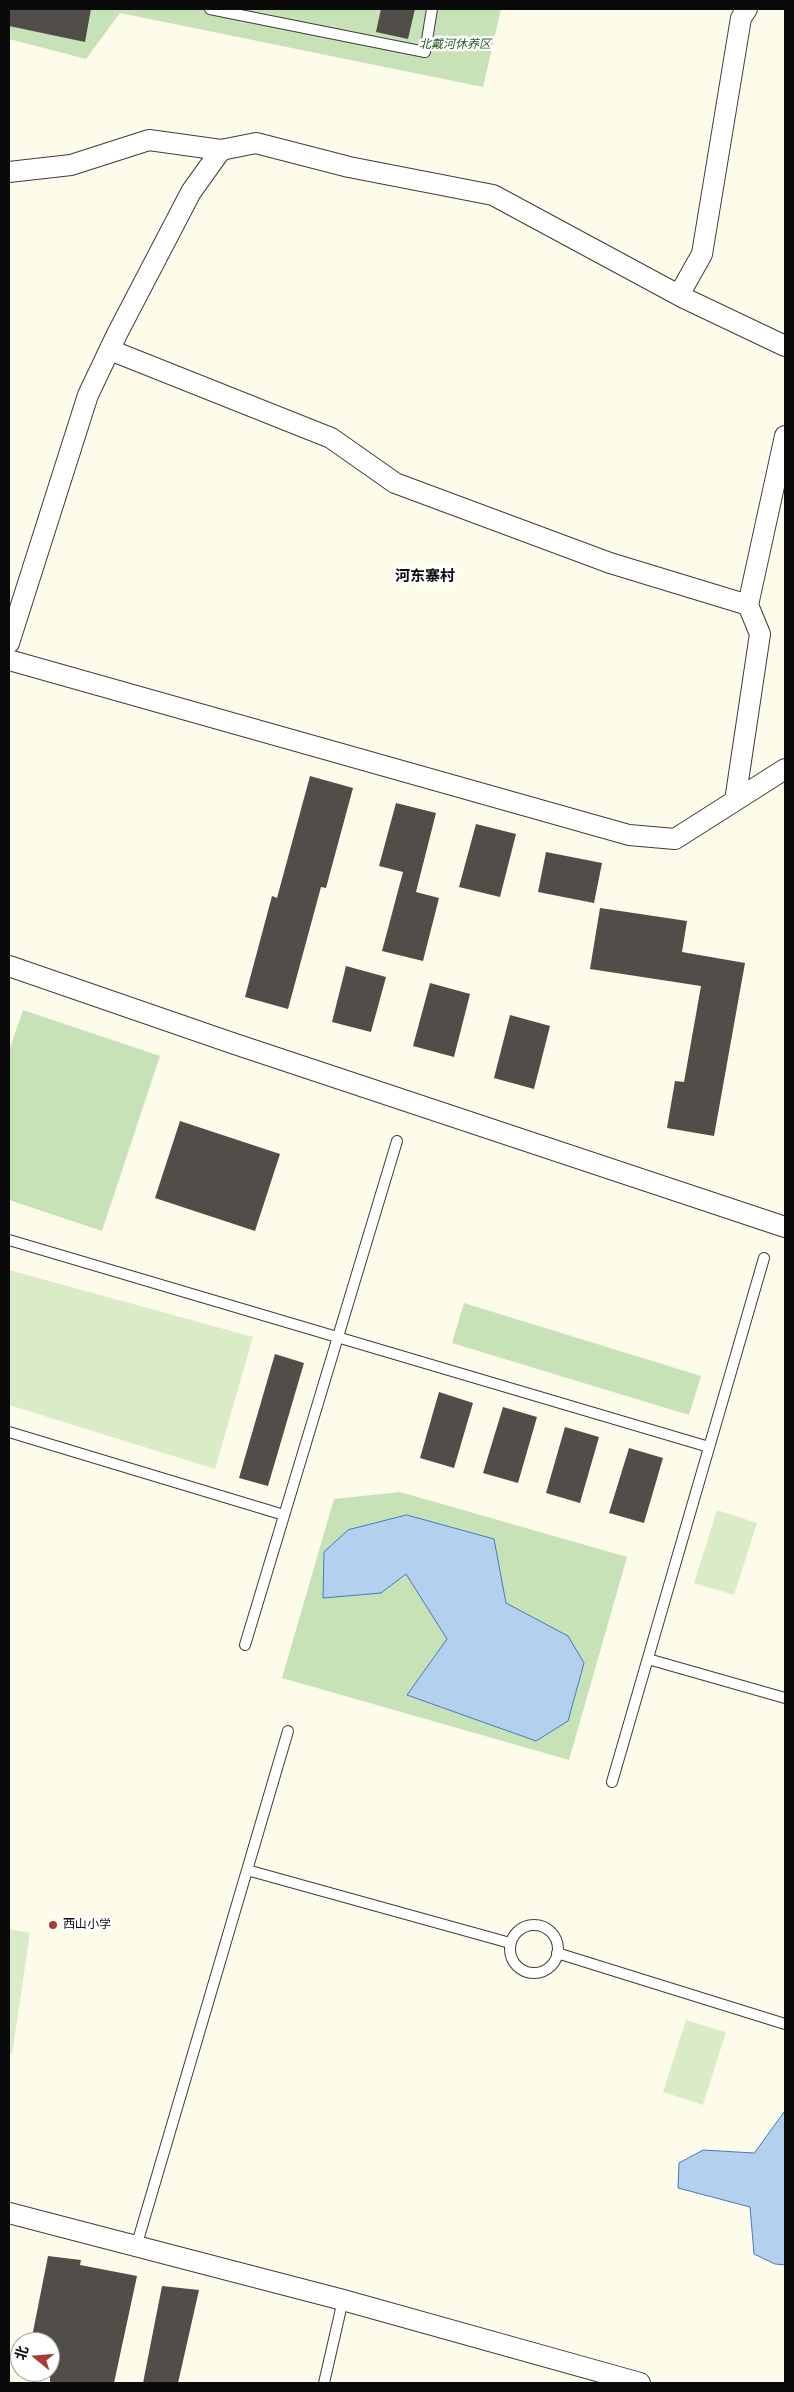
<!DOCTYPE html>
<meta charset="utf-8">
<style>
body{margin:0}
#map{position:relative;width:794px;height:2392px;overflow:hidden;background:#fdfbe9;font-family:"Libre Baskerville","Noto Sans SC",serif}
canvas{display:block}
.frame{position:absolute;inset:0;border:10px solid #0a0a0a;pointer-events:none}
.north{position:absolute;left:10px;top:2332px;width:50px;height:50px;box-sizing:border-box;background:#fff;border:1px solid #9d9d9d;border-radius:50%;rotate:287deg;font-size:14px;font-weight:700;line-height:20px;text-align:center;color:#0a0a0a}
.north::after{content:'';display:block;margin:auto;width:18px;height:22px;background:#a93d32;clip-path:polygon(50% 0,100% 100%,50% 72%,0 100%)}
</style>
<div id="map">
<canvas width="794" height="2392"></canvas>
<div class="frame"></div>
<div class="north">北</div>
</div>
<script>
const g = document.querySelector('canvas').getContext('2d');
g.lineJoin = 'round';
function fill(path, color) {
  g.fillStyle = color;
  g.fill(path, 'evenodd');
}
function trace(path, color, width, dash) {
  g.strokeStyle = color;
  g.lineWidth = width;
  g.lineCap = dash ? 'butt' : 'round';
  g.setLineDash(dash || []);
  g.stroke(path);
}
function write(font, color, halo, rows, align = 'center') {
  g.font = font + ' "Libre Baskerville","Noto Sans SC",serif';
  g.lineWidth = 5;
  g.setLineDash([]);
  g.textBaseline = 'middle';
  g.strokeStyle = halo;
  g.fillStyle = color;
  for (const [text, x, y, turn = 0] of rows) {
    g.save();
    g.translate(x, y);
    g.rotate((+turn || 0) * Math.PI / 180);
    g.textAlign = isNaN(turn) ? turn : align;
    if (halo) g.strokeText(text, 0, 0);
    g.fillText(text, 0, 0);
    g.restore();
  }
}
const green = new Path2D(`
 M 9,9 L 501,9 L 483,87 L 120,13 L 86,59 L 9,39 Z
 M 23,1010 L 160,1056 L 102,1231 L 9,1200 L 9,1051 Z
 M 464,1303 L 701,1376 L 689,1415 L 452,1343 Z
 M 400,1492 L 627,1557 L 569,1760 L 282,1678 L 334,1499 Z`);
const pitch = new Path2D(`
 M 9,1270 L 253,1337 L 215,1469 L 9,1405 Z
 M 717,1510 L 757,1523 L 734,1595 L 694,1583 Z
 M 9,1929 L 30,1933 L 12,2054 L 9,2054 Z
 M 686,2020 L 726,2032 L 703,2105 L 663,2092 Z`);
const water = new Path2D(`
 M 407,1515 L 494,1539 L 506,1603 L 568,1636 L 584,1663 L 568,1721 L 536,1741 L 407,1695 L 447,1639 L 406,1574 L 381,1593 L 323,1598 L 324,1552 L 348,1530 Z
 M 785,2111 L 785,2265 L 775,2264 L 754,2254 L 750,2207 L 678,2188 L 679,2163 L 703,2150 L 754,2153 Z`);
const building = new Path2D(`
 M 9,9 L 91,9 L 85,42 L 9,26 Z
 M 381,9 L 415,9 L 408,39 L 376,32 Z
 M 310,776 L 353,788 L 326,888 L 321,887 L 288,1009 L 245,997 L 272,896 L 277,898 Z
 M 396,803 L 436,813 L 416,892 L 439,898 L 423,961 L 382,951 L 403,872 L 379,866 Z
 M 476,824 L 516,834 L 500,897 L 459,887 Z
 M 546,852 L 602,863 L 594,903 L 538,892 Z
 M 600,908 L 687,921 L 682,952 L 745,963 L 714,1136 L 667,1128 L 675,1081 L 684,1082 L 701,986 L 590,969 Z
 M 346,966 L 386,977 L 371,1032 L 332,1022 Z
 M 430,983 L 470,994 L 454,1057 L 413,1046 Z
 M 510,1015 L 550,1026 L 534,1089 L 494,1078 Z
 M 180,1121 L 280,1154 L 255,1231 L 155,1198 Z
 M 275,1354 L 304,1363 L 268,1486 L 239,1478 Z
 M 439,1392 L 473,1403 L 454,1468 L 420,1458 Z
 M 503,1407 L 537,1417 L 518,1483 L 483,1473 Z
 M 565,1427 L 599,1437 L 580,1503 L 546,1493 Z
 M 629,1448 L 663,1458 L 644,1523 L 609,1513 Z
 M 48,2256 L 81,2260 L 80,2265 L 137,2276 L 114,2383 L 50,2383 L 50,2342 L 31,2342 Z
 M 162,2286 L 199,2290 L 178,2383 L 143,2383 Z`);
const service = new Path2D(`
 M 210,9 L 425,52 L 432,9
 M 9,1240 L 709,1447
 M 9,1432 L 284,1515
 M 245,1645 L 397,1141
 M 648,1659 L 785,1698
 M 612,1782 L 764,1258
 M 247,1870 L 510,1943
 M510 1949a24 24 0 1 1 48 0a24 24 0 1 1-48 0Z
 M 557,1953 L 785,2024
 M 136,2247 L 288,1731
 M 324,2383 L 343,2300`);
const minor = new Path2D(`
 M 9,172 L 71,165 L 149,140 L 221,150
 M 679,295 L 702,254 L 741,18 L 747,9
 M 110,350 L 331,438 L 395,483 L 610,563 L 748,605
 M 9,643 L 88,395 L 117,334 L 191,192 L 221,150 L 256,143 L 349,167 L 493,195 L 684,298 L 785,346
 M 9,660 L 629,835 L 675,839 L 785,769
 M 735,801 L 760,634 L 748,605 L 785,436
 M 9,966 L 232,1043 L 785,1227
 M 9,2213 L 343,2300 L 640,2383`);
const markers = [
 [53,1925,5,"#a93d32"]
];
const parkNames = [
 ["北戴河休养区",455,45]
];
const poiNames = [
 ["西山小学",63,1925]
];
const quarterNames = [
 ["河东寨村",425,577]
];
fill(green, '#c8e2b7');
fill(pitch, '#daebc8');
fill(water, '#b3d0ee');
trace(water, '#437cbd', 1);
fill(building, '#514d48');
trace(service, '#3d3d3d', 12);
trace(minor, '#3d3d3d', 22);
trace(service, '#fff', 10);
trace(minor, '#fff', 20);
for (const [x, y, r, color] of markers) {
  const dot = new Path2D();
  dot.arc(x, y, r, 0, 2 * Math.PI);
  g.fillStyle = color;
  g.fill(dot);
  trace(dot, '#fff', 2);
}
write('italic 12px', '#265922', '#fff', parkNames);
write('12px', '#0a0a0a', '#fff', poiNames, 'left');
write('bold 15px', '#0a0a0a', '#fff', quarterNames);
</script>
